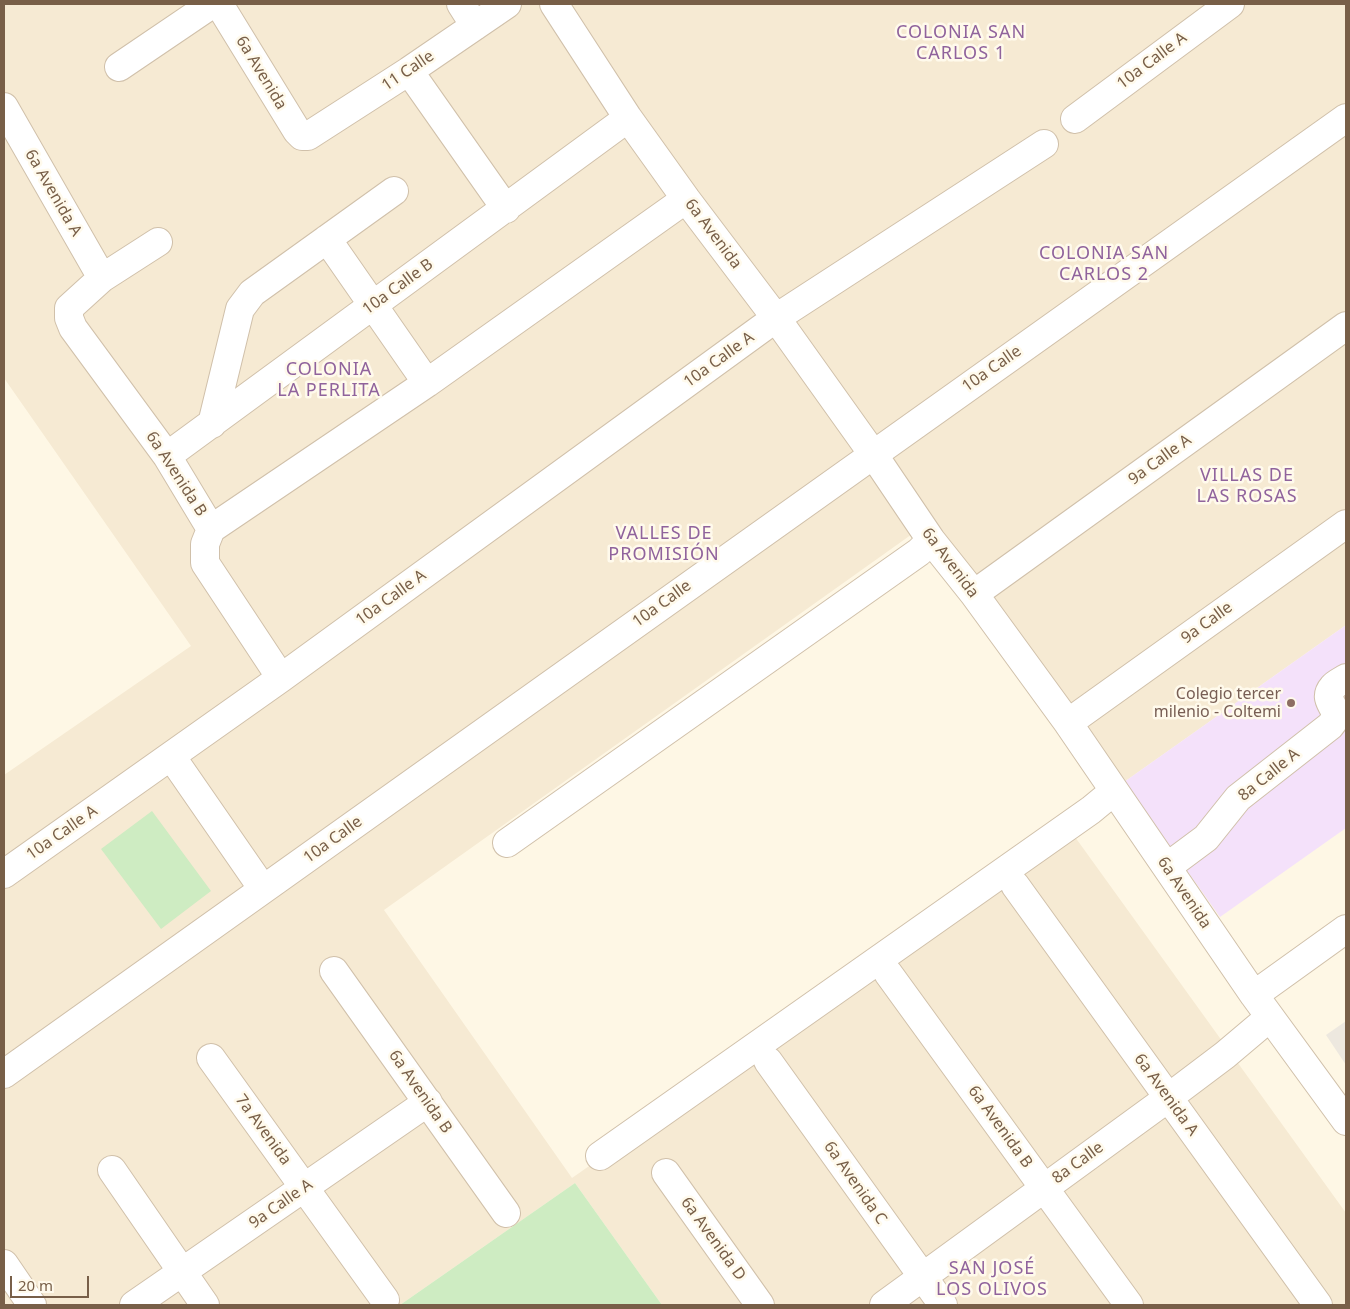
<!DOCTYPE html>
<meta charset="utf-8">
<style>
body{margin:0}
#map{position:relative;width:1350px;height:1309px;overflow:hidden;background:#fef7e5;font-family:"Noto Sans",sans-serif}
canvas{display:block}
.frame{position:absolute;inset:0;border:5px solid #785f48;pointer-events:none}
.scale{position:absolute;left:10px;top:1276px;width:79px;height:22px;box-sizing:border-box;border:2px solid #785f48;border-top:0;padding-left:6px;font-size:15px;line-height:18px;white-space:nowrap;color:#785f48;-webkit-text-stroke:4px #fffaec;paint-order:stroke}
</style>
<div id="map">
<canvas width="1350" height="1309"></canvas>
<div class="frame"></div>
<div class="scale">20 m</div>
</div>
<script>
const g = document.querySelector('canvas').getContext('2d');
g.lineJoin = 'round';
function fill(path, color) {
  g.fillStyle = color;
  g.fill(path, 'evenodd');
}
function trace(path, color, width, dash) {
  g.strokeStyle = color;
  g.lineWidth = width;
  g.lineCap = dash ? 'butt' : 'round';
  g.setLineDash(dash || []);
  g.stroke(path);
}
function write(font, color, halo, rows, align = 'center') {
  g.font = font + ' "Noto Sans",sans-serif';
  g.lineWidth = 5;
  g.setLineDash([]);
  g.textBaseline = 'middle';
  g.strokeStyle = halo;
  g.fillStyle = color;
  for (const [text, x, y, turn = 0] of rows) {
    g.save();
    g.translate(x, y);
    g.rotate((+turn || 0) * Math.PI / 180);
    g.textAlign = isNaN(turn) ? turn : align;
    if (halo) g.strokeText(text, 0, 0);
    g.fillText(text, 0, 0);
    g.restore();
  }
}
const residential = new Path2D(`
 M 4,4 L 1346,4 L 1346,625 L 1110,792 L 922,527 L 384,910 L 572,1178 L 1070,830 L 1346,1213 L 1346,1305 L 662,1305 L 575,1183 L 400,1305 L 4,1305 L 4,775 L 191,646 L 4,378 Z`);
const industrial = new Path2D(`
 M 1346,1021 L 1346,1065 L 1326,1035 Z`);
const education = new Path2D(`
 M 1346,625 L 1346,828 L 1220,917 L 1124,782 Z`);
const green = new Path2D(`
 M 152,811 L 211,891 L 161,929 L 101,849 Z
 M 575,1183 L 662,1305 L 400,1305 Z`);
const minor = new Path2D(`
 M 219,4 L 297,131 L 302,136 L 308,136 L 409,71 L 507,4
 M 461,4 L 475,26
 M 554,4 L 628,118 L 686,199 L 776,318 L 873,454 L 931,540 L 974,594 L 1068,723 L 1254,995 L 1346,1121
 M 119,67 L 212,4
 M 409,71 L 506,209
 M 4,107 L 102,278
 M 1075,119 L 1230,4
 M 327,239 L 427,383
 M 158,242 L 102,278 L 69,308 L 69,318 L 73,328 L 167,456 L 211,529 L 205,544 L 205,563 L 281,678
 M 212,424 L 240,309 L 252,293 L 394,191
 M 167,456 L 628,118
 M 211,529 L 427,383 L 686,199
 M 974,594 L 1346,326
 M 1068,723 L 1346,524
 M 171,756 L 263,889
 M 507,843 L 919,552 L 931,540
 M 1167,867 L 1206,838 L 1238,798 L 1330,726 C 1346,708 1319,703 1333,687 C 1336,683 1342,681 1346,678
 M 4,874 L 281,678 L 776,318 L 1044,144
 M 1015,885 L 1318,1305
 M 334,971 L 506,1213
 M 888,973 L 1129,1305
 M 1254,995 L 1346,929
 M 211,1058 L 385,1300
 M 768,1061 L 943,1305
 M 4,1074 L 1346,118
 M 600,1156 L 1091,810 L 1114,791
 M 112,1170 L 205,1305
 M 666,1173 L 760,1305
 M 4,1264 L 32,1305
 M 134,1305 L 428,1102
 M 884,1305 L 1168,1098 L 1225,1055 L 1270,1017`);
const markers = [
 [1291,703,5,"#8d6e63"]
];
const streetNames = [
 ["10a Calle A",1152,61,-37],
 ["11 Calle",408,71,-34],
 ["6a Avenida",261,73,59],
 ["6a Avenida A",53,193,60],
 ["6a Avenida",713,234,53],
 ["10a Calle B",398,287,-36],
 ["10a Calle A",719,360,-36],
 ["10a Calle",992,369,-35],
 ["9a Calle A",1160,460,-36],
 ["6a Avenida B",176,474,57],
 ["6a Avenida",950,563,53],
 ["10a Calle A",391,598,-36],
 ["10a Calle",662,604,-36],
 ["9a Calle",1207,623,-36],
 ["8a Calle A",1269,775,-39],
 ["10a Calle A",62,833,-35],
 ["10a Calle",333,840,-36],
 ["6a Avenida",1184,893,56],
 ["6a Avenida B",420,1092,55],
 ["6a Avenida A",1166,1095,54],
 ["6a Avenida B",1000,1127,54],
 ["7a Avenida",263,1130,54],
 ["8a Calle",1078,1163,-36],
 ["6a Avenida C",855,1183,55],
 ["9a Calle A",281,1204,-35],
 ["6a Avenida D",713,1239,54]
];
const educationNames = [
 ["Colegio tercer",1281,694],
 ["milenio - Coltemi",1281,712]
];
const neighbourhoodNames = [
 ["COLONIA SAN",961,33],
 ["CARLOS 1",961,54],
 ["COLONIA SAN",1104,254],
 ["CARLOS 2",1104,275],
 ["COLONIA",329,370],
 ["LA PERLITA",329,391],
 ["VILLAS DE",1247,476],
 ["LAS ROSAS",1247,497],
 ["VALLES DE",664,534],
 ["PROMISIÓN",664,555],
 ["SAN JOSÉ",992,1269],
 ["LOS OLIVOS",992,1290]
];
fill(residential, '#f6ead3');
fill(industrial, '#ede8df');
fill(education, '#f4e1fa');
fill(green, '#ceecc2');
trace(minor, '#d0c0aa', 30);
trace(minor, '#fff', 28);
for (const [x, y, r, color] of markers) {
  const dot = new Path2D();
  dot.arc(x, y, r, 0, 2 * Math.PI);
  g.fillStyle = color;
  g.fill(dot);
  trace(dot, '#fffaec', 2);
}
write('16px', '#785f48', '#fffaec', streetNames);
write('16px', '#785e54', '#fffaec', educationNames, 'right');
g.letterSpacing = '1px';
write('18px', '#90639c', '#fffaec', neighbourhoodNames);
g.letterSpacing = '0px';
</script>
